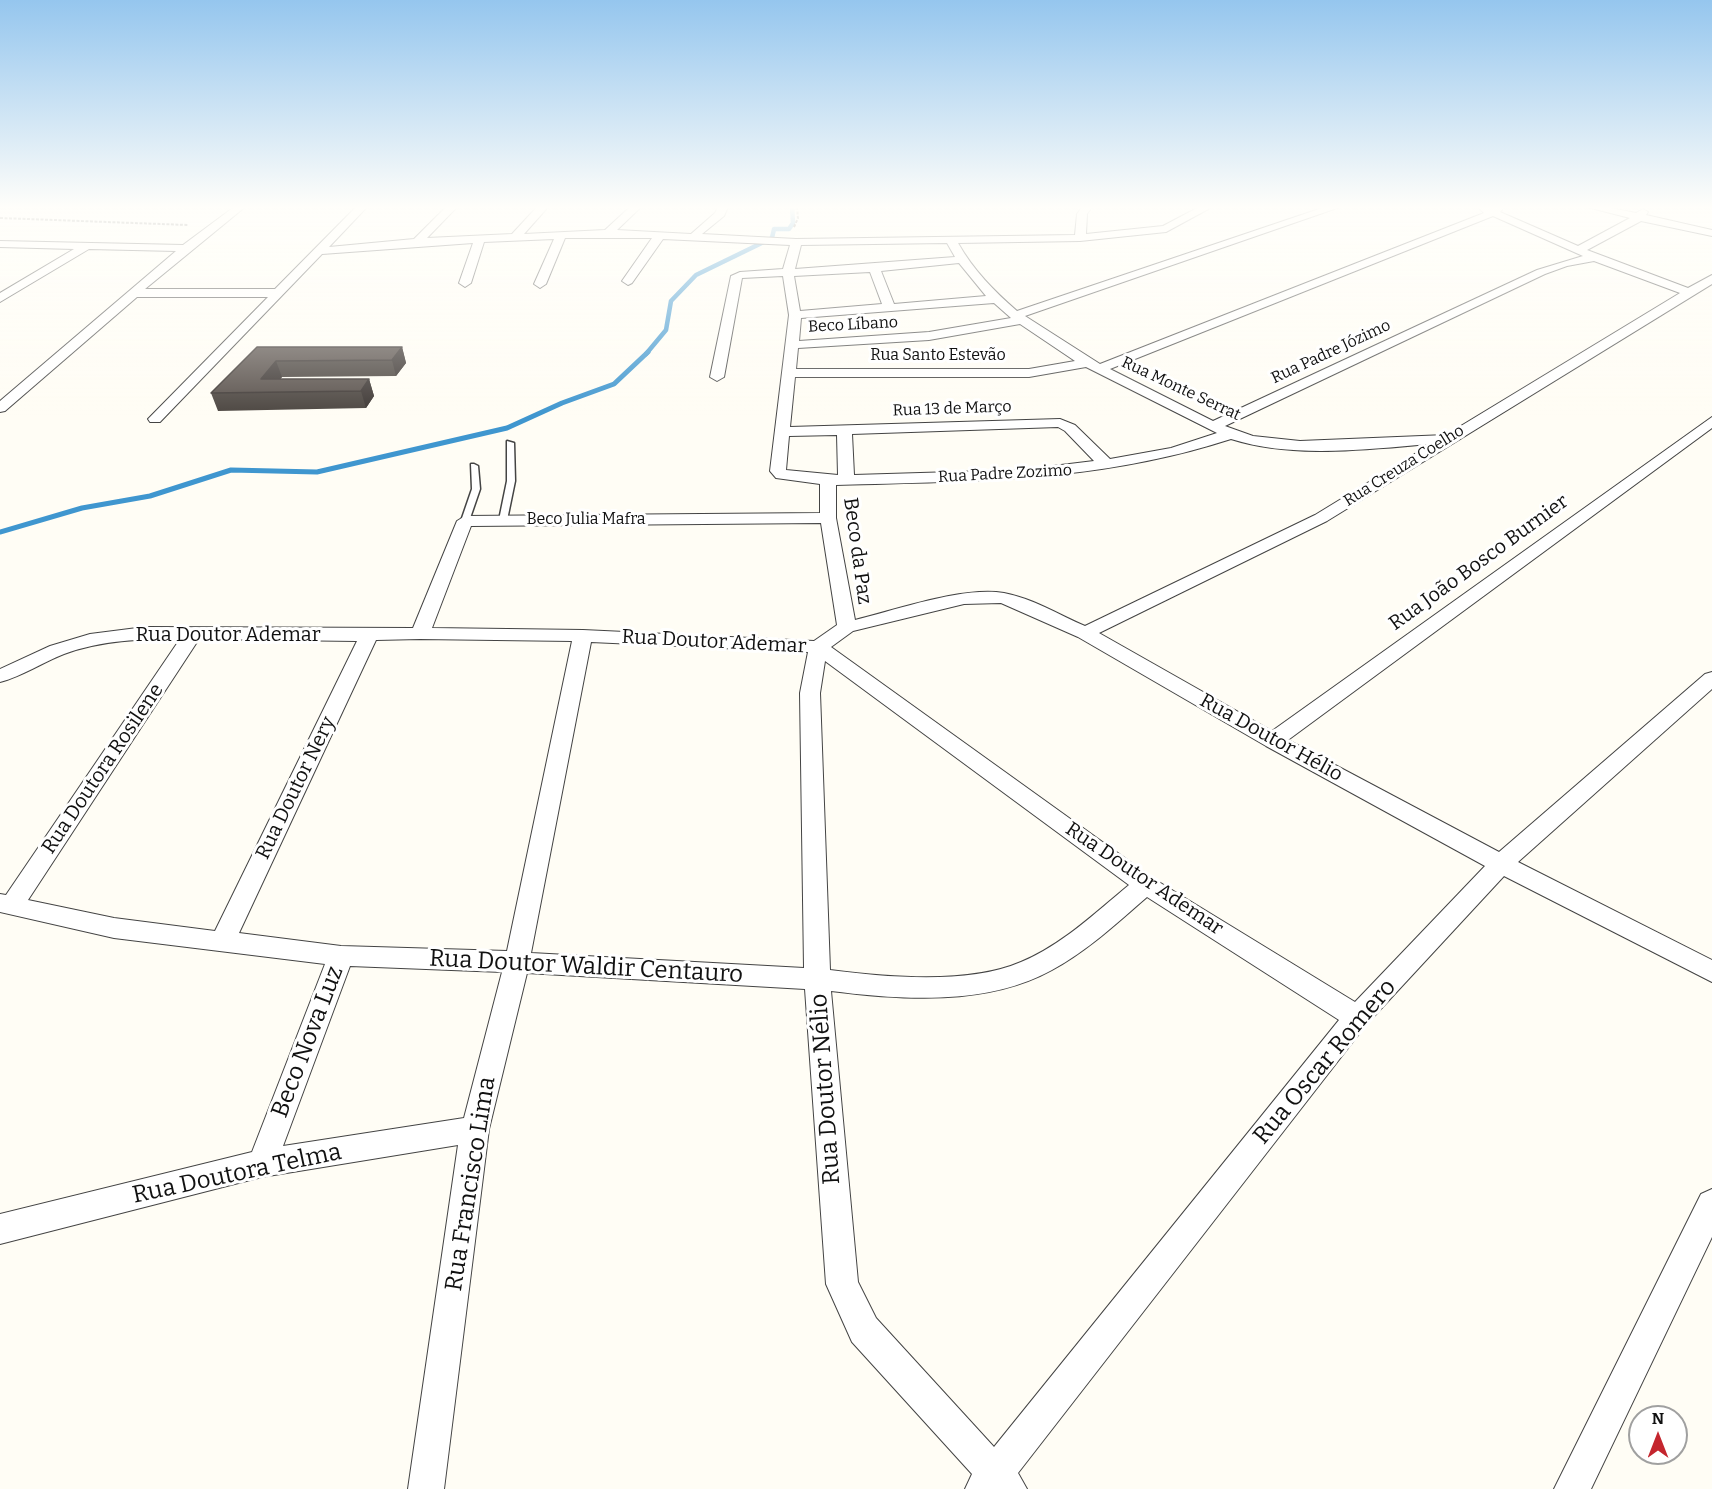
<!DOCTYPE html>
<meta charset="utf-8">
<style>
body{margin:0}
#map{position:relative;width:1712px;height:1489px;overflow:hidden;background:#fffdf5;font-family:Bitter,serif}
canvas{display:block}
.north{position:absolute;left:1628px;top:1405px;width:60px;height:60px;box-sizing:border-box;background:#fff;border:2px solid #a0a0a0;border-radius:50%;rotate:0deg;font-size:16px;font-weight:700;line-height:24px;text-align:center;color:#111}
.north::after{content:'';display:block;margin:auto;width:21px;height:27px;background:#c4262e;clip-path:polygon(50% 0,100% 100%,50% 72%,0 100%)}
</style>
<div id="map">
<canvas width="1712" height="1489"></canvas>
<div class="north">N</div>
</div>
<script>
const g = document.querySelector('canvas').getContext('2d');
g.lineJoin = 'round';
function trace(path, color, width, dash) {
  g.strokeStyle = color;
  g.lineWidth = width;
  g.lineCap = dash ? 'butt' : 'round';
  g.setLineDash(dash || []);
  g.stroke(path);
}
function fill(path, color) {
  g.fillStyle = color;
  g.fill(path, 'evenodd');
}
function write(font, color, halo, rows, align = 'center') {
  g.font = font + ' Bitter,serif';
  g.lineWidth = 6;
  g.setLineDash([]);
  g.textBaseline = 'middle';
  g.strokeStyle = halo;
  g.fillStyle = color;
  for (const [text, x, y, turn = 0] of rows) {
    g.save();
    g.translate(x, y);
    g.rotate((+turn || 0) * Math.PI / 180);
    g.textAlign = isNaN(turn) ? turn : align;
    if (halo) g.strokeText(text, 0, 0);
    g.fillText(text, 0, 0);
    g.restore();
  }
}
const streamFar1 = new Path2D(`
 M 646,354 L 666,330 L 671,301 L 696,275 L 772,238 L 774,229 L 789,229 L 793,223 L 792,207`);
const stream = new Path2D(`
 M 0,532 L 82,508 L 150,496 L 231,470 L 317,472 L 507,428 L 562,403 L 614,384 L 648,352`);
const path = new Path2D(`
 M 0,218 L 188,225
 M 794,227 L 798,218 L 797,207`);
const lane = new Path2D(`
 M 507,441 L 514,443 L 515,481 L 507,520 L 503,522 L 499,520 L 507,481 Z
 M 471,464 L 474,464 L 478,466 L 480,489 L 469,521 L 465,523 L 461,521 L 472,489 Z`);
const street = new Path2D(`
 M 234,207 L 245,207 L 145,289 L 275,289 L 356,207 L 367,207 L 329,247 L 414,239 L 446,207 L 457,207 L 427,238 L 512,234 L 537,207 L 548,207 L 524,234 L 605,230 L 630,207 L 641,207 L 617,230 L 691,234 L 715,213 L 718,207 L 728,207 L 724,216 L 702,234 L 796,239 L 1075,235 L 1077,214 L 1082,207 L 1092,207 L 1087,214 L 1086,234 L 1163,226 L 1199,207 L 1212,207 L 1166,232 L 1080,241 L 958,243 C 974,271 994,291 1017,311 L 1325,207 L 1340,207 L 1025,316 L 1100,364 L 1484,213 L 1478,207 L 1504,207 L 1500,212 L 1578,246 L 1630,218 L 1587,207 L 1606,207 L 1636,213 L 1643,209 L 1648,212 L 1646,215 L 1712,230 L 1712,236 L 1641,221 L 1587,250 L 1688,288 L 1712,275 L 1712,284 L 1327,521 L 1099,633 L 1272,731 L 1712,417 L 1712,428 L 1288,740 L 1499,852 L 1705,674 L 1712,672 L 1712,689 L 1518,862 L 1712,960 L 1712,982 L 1504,876 L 1366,1025 L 1018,1473 L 1027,1489 L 965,1489 L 972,1474 L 852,1342 L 826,1284 L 805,989 L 527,973 L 489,1129 L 444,1489 L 408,1489 L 458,1145 L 262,1177 L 0,1244 L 0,1214 L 252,1152 L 325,964 L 114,938 L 0,912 L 0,894 L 6,895 L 180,639 C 141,639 102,640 64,654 C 43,662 23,676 0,682 L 0,669 L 50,646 L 90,634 L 145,627 L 413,628 L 457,521 L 465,516 L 820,513 L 820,484 L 776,478 L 770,471 L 789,315 L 783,276 L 742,278 L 724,377 L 717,381 L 710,377 L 731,276 L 740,272 L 783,269 L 790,245 L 663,239 L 632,283 L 628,285 L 622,281 L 652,238 L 565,238 L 546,284 L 540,288 L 534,284 L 554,239 L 484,242 L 471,283 L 465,287 L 459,283 L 473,243 L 322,254 L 160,422 L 150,422 L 148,419 L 268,297 L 137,297 L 5,411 L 0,412 L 0,401 L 176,251 L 89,249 L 0,302 L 0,293 L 74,249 L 0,247 L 0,241 L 183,245 ZM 1493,216 L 1583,256 L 1537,270 L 1213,421 L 1110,369 ZM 947,243 L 955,257 L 795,269 L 801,245 ZM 1594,261 L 1680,293 L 1446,435 L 1300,441 L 1253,436 L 1225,426 L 1545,274 L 1567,266 ZM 959,263 L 986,296 L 894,304 L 881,271 ZM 870,272 L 882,304 L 800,311 L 794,276 ZM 994,303 L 1011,318 L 929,332 L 799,341 L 801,318 ZM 1020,324 L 1075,361 L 1029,369 L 796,369 L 798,348 L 929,340 ZM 1086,367 L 1217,433 L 1171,448 L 1110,459 L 1075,425 L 1060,419 L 790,427 L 795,377 L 1029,377 ZM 1058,427 L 1065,431 L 1094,461 L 1020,470 L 854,475 L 852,434 ZM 837,435 L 838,475 L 786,470 L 789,436 ZM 1231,439 C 1294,459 1366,449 1431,444 L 1315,515 L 1085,626 C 1059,615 1032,598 1004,593 C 963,586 896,610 855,620 L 836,518 L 836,485 C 974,481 1099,482 1231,439 ZM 821,523 L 837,625 L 814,641 L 583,630 L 432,628 L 471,526 ZM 1001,603 L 1078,637 L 1266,746 L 1485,866 L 1355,1002 L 1154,879 L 831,647 L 853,631 L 964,604 ZM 199,639 L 357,641 L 215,931 L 114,918 L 28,900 ZM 420,639 L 572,641 L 507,951 L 341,946 L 239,933 L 376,640 ZM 591,642 L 808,652 L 800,693 L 804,968 L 531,953 ZM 825,661 L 1129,885 C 1095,913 1062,945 1021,962 C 968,985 885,977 830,970 L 820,693 ZM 1147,897 L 1339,1020 L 994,1447 L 876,1318 L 858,1282 L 831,991 C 902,1000 987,1006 1052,970 C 1087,951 1117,923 1147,897 ZM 350,966 L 502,972 L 464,1118 L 283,1146 Z
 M 1712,1189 L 1712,1237 L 1591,1489 L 1554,1489 L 1701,1194 Z`);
const wall = new Path2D(`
 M 257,347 L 402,347 L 406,363 L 396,376 L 282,377 L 280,379 L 369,379 L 374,396 L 366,408 L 218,411 L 211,393 Z`);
const shadedWall = new Path2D(`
 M 402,347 L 406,363 L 396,376 L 392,360 Z
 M 276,361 L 282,377 L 270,393 L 261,379 Z
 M 369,379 L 374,396 L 366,408 L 361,391 Z`);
const building = new Path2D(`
 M 257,347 L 402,347 L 392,360 L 276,361 L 261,379 L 369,379 L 361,391 L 211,393 Z`);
const farStreetnames = [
 ["Beco Líbano",853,325,-3],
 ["Rua Padre Józimo",1331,352,-25],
 ["Rua Santo Estevão",938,356],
 ["Rua Monte Serrat",1181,389,25],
 ["Rua 13 de Março",952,409,-2],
 ["Rua Creuza Coelho",1404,466,-32],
 ["Rua Padre Zozimo",1005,474,-3],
 ["Beco Julia Mafra",586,520]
];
const streetNames = [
 ["Beco da Paz",857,551,82],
 ["Rua João Bosco Burnier",1479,563,-36],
 ["Rua Doutor Ademar",228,635],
 ["Rua Doutor Ademar",714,642,3],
 ["Rua Doutor Hélio",1271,738,29],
 ["Rua Doutora Rosilene",103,769,-56],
 ["Rua Doutor Nery",296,788,-64],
 ["Rua Doutor Ademar",1144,879,34]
];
const nearStreetnames = [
 ["Rua Doutor Waldir Centauro",586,967,3],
 ["Beco Nova Luz",308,1042,-69],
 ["Rua Oscar Romero",1325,1062,-50],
 ["Rua Doutor Nélio",826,1089,-94],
 ["Rua Doutora Telma",237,1174,-12],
 ["Rua Francisco Lima",471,1184,-81]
];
trace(streamFar1, '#3f96cf', 4.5);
trace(stream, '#3f96cf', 5);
trace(lane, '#444', 3);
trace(street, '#444', 2);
trace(path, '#333', 2, [3, 1.5]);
fill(lane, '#fff');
fill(street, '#fff');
fill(wall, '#4d4742');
fill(shadedWall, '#3f3936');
fill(building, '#5a524d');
trace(building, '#3f3936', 1.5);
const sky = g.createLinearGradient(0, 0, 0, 415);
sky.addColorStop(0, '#95c6ee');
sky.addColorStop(0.5, '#fffefa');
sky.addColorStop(1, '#fffefa00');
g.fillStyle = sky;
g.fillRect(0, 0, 1712, 415);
write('16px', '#111', '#fff', farStreetnames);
write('20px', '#111', '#fff', streetNames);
write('24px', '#111', '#fff', nearStreetnames);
</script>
